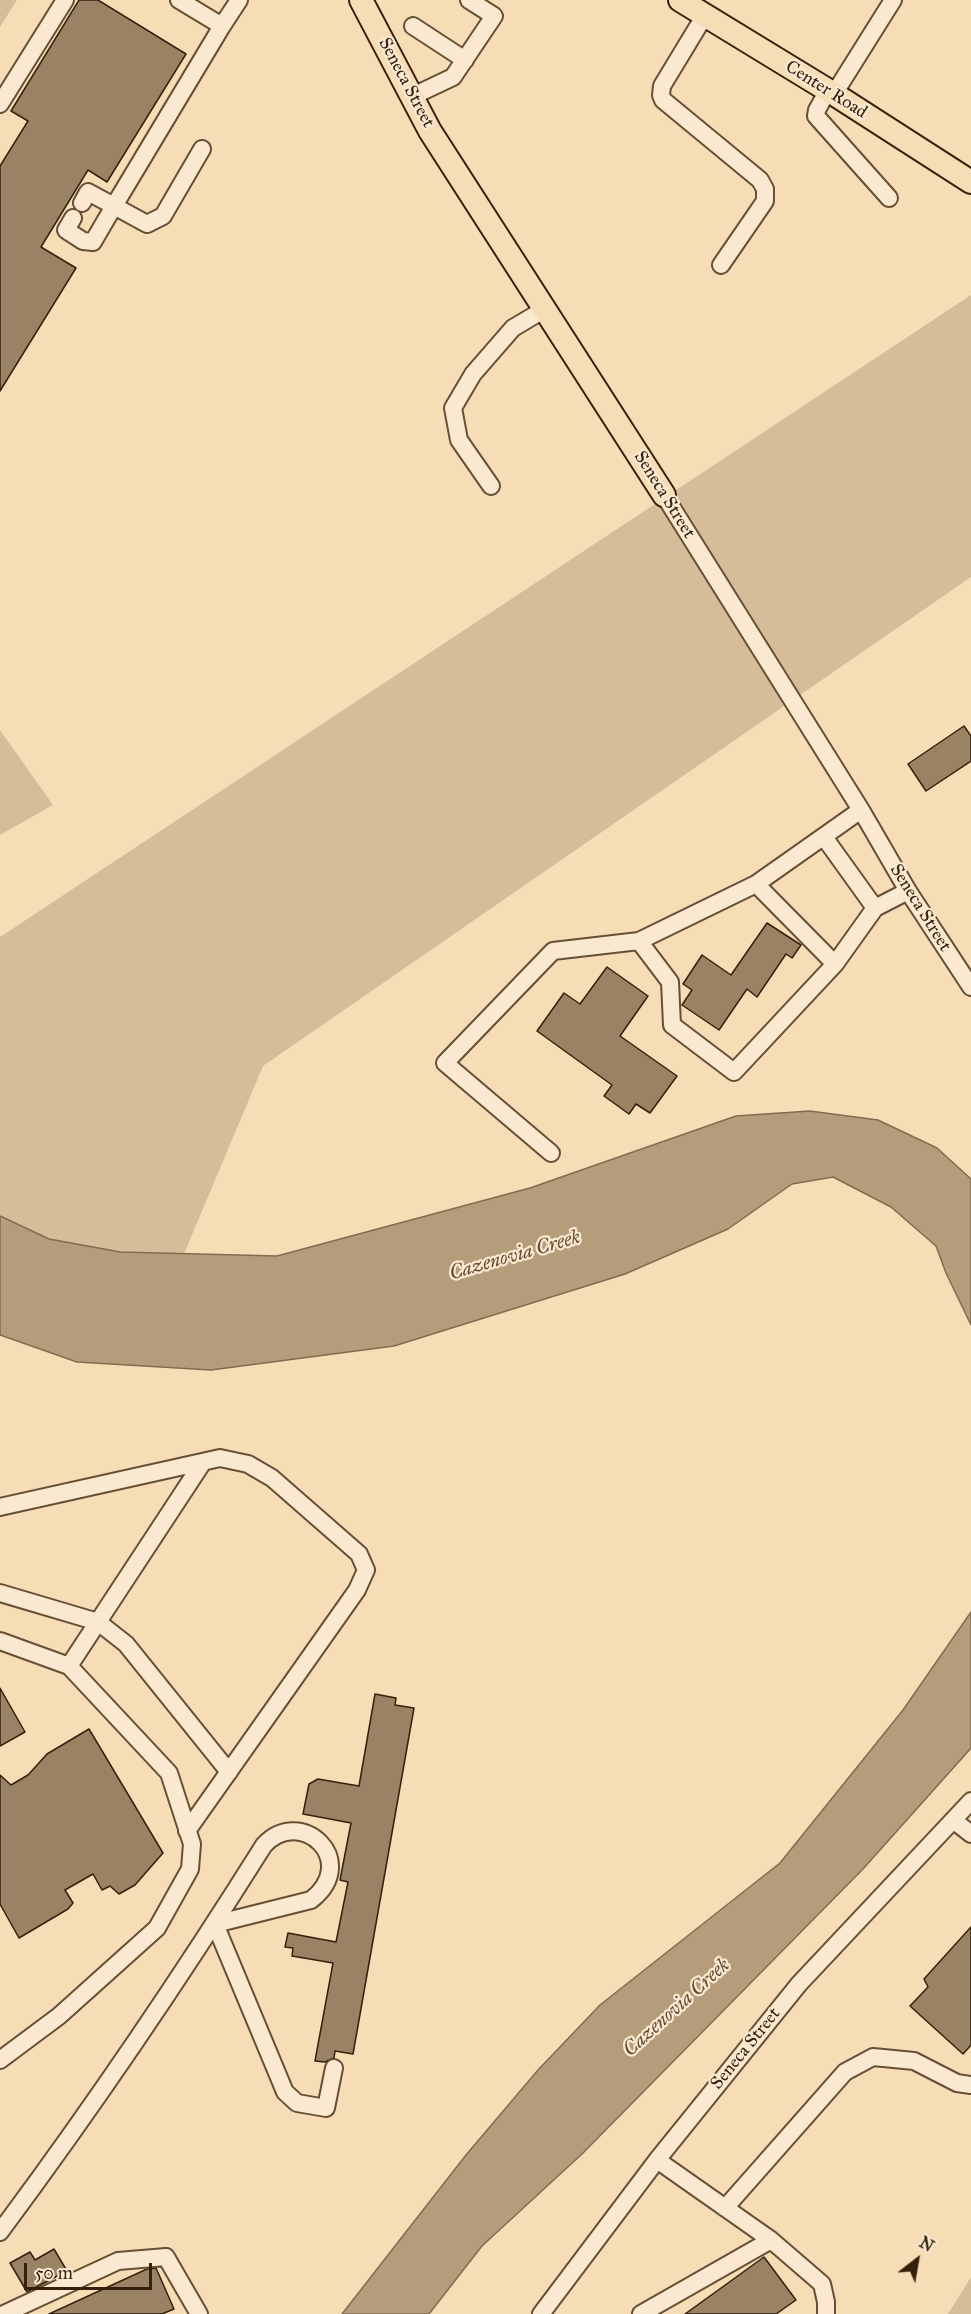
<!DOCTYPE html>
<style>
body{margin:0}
#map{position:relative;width:971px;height:2314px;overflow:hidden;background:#f7ddb6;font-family:"IM FELL Great Primer",serif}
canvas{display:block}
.north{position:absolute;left:887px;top:2230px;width:60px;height:60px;-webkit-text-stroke:4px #fae9d0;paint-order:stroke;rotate:31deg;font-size:16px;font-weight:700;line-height:24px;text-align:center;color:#35200c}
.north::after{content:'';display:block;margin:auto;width:21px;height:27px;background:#35200c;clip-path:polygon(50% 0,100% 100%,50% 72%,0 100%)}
.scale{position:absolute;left:24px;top:2263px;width:128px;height:27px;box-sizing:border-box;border:3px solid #35200c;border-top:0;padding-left:8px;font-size:18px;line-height:21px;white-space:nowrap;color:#35200c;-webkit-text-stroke:4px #fae9d0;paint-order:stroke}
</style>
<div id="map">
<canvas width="971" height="2314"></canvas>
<div class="north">N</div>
<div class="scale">50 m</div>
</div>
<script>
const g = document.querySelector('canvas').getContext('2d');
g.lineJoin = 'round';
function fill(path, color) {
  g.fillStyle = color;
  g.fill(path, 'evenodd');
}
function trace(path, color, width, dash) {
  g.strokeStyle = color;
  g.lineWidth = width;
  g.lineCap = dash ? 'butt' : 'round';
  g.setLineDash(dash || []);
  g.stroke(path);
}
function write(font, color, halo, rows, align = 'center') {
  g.font = font + ' "IM FELL Great Primer",serif';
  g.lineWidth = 4.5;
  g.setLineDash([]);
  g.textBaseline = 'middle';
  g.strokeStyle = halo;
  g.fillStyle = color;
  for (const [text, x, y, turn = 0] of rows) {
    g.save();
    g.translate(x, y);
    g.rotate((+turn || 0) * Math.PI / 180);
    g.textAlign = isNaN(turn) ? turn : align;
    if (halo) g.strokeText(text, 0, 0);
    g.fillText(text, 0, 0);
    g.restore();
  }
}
const green = new Path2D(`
 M 0,0 L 17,0 L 0,27 Z
 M 971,295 L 971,577 L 263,1066 L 184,1254 L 120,1252 L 49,1239 L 0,1216 L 0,937 Z
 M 0,730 L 53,805 L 0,835 Z
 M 971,2277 L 971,2314 L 948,2314 Z`);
const water = new Path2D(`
 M 810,1111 L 878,1120 L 937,1148 L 971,1179 L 971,1325 L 946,1273 L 936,1246 L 891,1207 L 833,1177 L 792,1184 L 728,1229 L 625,1274 L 394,1346 L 211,1370 L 77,1362 L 0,1335 L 0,1216 L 49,1239 L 120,1252 L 277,1256 L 530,1188 L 736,1116 Z
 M 971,1612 L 971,1748 L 863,1869 L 582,2154 L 482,2246 L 429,2314 L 342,2314 L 466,2155 L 538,2070 L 600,2005 L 780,1863 L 903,1710 Z`);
const building = new Path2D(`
 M 79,0 L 98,0 L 186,54 L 107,182 L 88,170 L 41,247 L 76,268 L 0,391 L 0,166 L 28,121 L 11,111 Z
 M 964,726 L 971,736 L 971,761 L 926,791 L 908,764 Z
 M 767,923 L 801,945 L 792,958 L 786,954 L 757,997 L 747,989 L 719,1030 L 682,1005 L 692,990 L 683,984 L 702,955 L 731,975 Z
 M 607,967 L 648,996 L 620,1036 L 677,1076 L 650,1113 L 636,1104 L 629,1114 L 604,1096 L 612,1085 L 537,1031 L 564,993 L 580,1004 Z
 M 0,1688 L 25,1732 L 0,1746 Z
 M 375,1694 L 396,1698 L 395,1705 L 414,1708 L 353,2054 L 335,2051 L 334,2058 L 325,2062 L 315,2061 L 333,1963 L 292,1956 L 293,1948 L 285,1947 L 288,1933 L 336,1942 L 348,1882 L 340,1880 L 351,1823 L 303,1814 L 309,1784 L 318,1779 L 359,1786 Z
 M 89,1729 L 163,1853 L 135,1885 L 119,1894 L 110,1886 L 102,1890 L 93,1874 L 65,1890 L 73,1903 L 68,1909 L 19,1938 L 0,1904 L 0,1775 L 11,1785 L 28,1775 L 47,1754 Z
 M 971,1927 L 971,2045 L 963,2054 L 910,2006 L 928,1987 L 924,1979 Z
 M 54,2249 L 67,2271 L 27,2292 L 10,2263 L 30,2252 L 35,2260 Z
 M 764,2257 L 796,2300 L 776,2314 L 685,2314 Z
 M 156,2268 L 174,2309 L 162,2314 L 49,2314 L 147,2269 Z`);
const minor = new Path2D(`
 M 179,0 L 222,26 L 239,0
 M 705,15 L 662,86 L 661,95 L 663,100 L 760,180 L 765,189 L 765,201 L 721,265
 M 413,26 L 465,60
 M 828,90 L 817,110 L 816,116 L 889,198
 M 834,94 L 893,0
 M 413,96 L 453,77 L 494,16 L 469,0
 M 0,104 L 65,0
 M 202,149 L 163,216 L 147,224 L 114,206 L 222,26
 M 73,218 L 66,230 L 83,241 L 93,242 L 114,206 L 88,192 L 82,203
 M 491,486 L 459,440 L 453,408 L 473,374 L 513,328 L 545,309
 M 664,495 L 861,810 L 908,891 L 971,987
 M 824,837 L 875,908
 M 756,884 L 835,964
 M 639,941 L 670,982 L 672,1025 L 734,1072 L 835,964 L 875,908 L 908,891
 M 551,1153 L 445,1063 L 553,951 L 639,941 L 756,884 L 861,810
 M 0,1507 L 220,1458 L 248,1464 L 272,1478 L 359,1554 L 366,1570 L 357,1590 L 187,1831
 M 0,1593 L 98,1622 L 126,1644 L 229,1772
 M 0,1641 L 69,1666 L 169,1773 L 192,1844 L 190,1869 L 157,1928 L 59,2016 L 0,2060
 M 69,1666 L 203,1462
 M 953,1820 L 971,1834
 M 215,1924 L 285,2092 L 297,2103 L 326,2108 L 334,2068
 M 657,2160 L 771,2240 L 822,2284 L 826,2302 L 826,2314
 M 725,2208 L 845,2072 L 873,2057 L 914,2061 L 957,2083 L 971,2085
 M 0,2232 C 93,2107 181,1977 264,1845 C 301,1805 361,1861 311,1900 L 215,1924
 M 4,2314 L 118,2261 L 166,2257 L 199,2314
 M 541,2314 L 657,2160 L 799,1984 L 971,1801
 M 641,2314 L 771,2240`);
const major = new Path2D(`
 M 361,0 L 430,131 L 664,495
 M 680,0 L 834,94 L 971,182`);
const streetNames = [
 ["Seneca Street",406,83,62],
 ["Center Road",826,90,32],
 ["Seneca Street",664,495,58],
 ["Seneca Street",920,908,58],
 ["Seneca Street",746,2049,-51]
];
const waterNames = [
 ["Cazenovia Creek",515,1256,-16],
 ["Cazenovia Creek",677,2008,-42]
];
fill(green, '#d6bd99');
fill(water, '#b59d7c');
trace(water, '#826b4f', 1.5);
fill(building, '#9a8264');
trace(building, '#35200c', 1.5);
trace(minor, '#664f36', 20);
trace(major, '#35200c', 26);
trace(minor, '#fae9d0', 16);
trace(major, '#f7ddb6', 22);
write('18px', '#35200c', '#fae9d0', streetNames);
write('italic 20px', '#624c33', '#fae9d0', waterNames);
</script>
